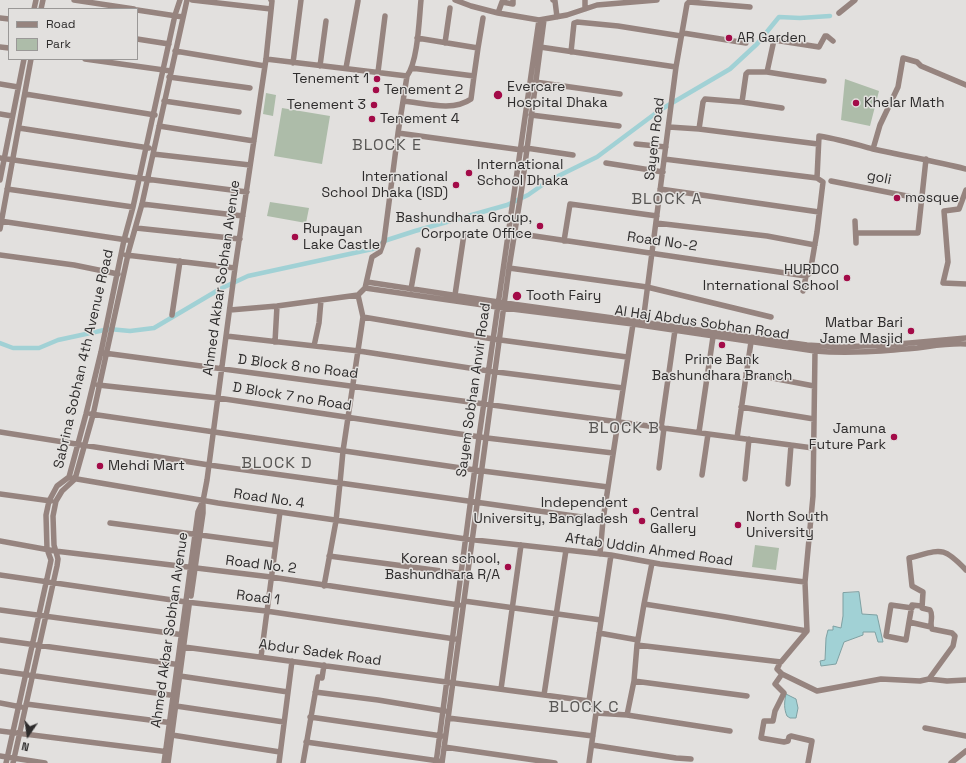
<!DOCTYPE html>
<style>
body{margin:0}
#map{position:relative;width:966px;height:763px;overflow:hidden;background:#e2e0de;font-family:"Space Grotesk",sans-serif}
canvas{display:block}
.legend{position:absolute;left:8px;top:8px;width:130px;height:52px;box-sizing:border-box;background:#e2e0de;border:1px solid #9a9897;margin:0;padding:5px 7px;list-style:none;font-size:12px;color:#2e2c2c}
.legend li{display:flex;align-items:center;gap:8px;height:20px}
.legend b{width:20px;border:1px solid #9a9897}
.north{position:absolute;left:8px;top:715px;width:40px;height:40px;-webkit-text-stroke:3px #e2e0de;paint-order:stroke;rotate:193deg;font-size:11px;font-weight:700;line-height:16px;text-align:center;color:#2e2c2c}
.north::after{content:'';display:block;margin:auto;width:14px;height:18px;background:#2e2c2c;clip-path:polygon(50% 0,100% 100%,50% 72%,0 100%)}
</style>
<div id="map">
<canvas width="966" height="763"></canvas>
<ul class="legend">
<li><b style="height:5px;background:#96847f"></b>Road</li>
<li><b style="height:11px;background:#adbca9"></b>Park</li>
</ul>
<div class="north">N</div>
</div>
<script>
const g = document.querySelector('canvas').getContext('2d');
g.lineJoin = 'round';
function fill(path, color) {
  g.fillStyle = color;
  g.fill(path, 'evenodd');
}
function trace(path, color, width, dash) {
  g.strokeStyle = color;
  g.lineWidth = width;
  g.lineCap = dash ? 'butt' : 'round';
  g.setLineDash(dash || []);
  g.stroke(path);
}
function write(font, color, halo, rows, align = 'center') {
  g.font = font + ' "Space Grotesk",sans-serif';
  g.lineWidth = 3;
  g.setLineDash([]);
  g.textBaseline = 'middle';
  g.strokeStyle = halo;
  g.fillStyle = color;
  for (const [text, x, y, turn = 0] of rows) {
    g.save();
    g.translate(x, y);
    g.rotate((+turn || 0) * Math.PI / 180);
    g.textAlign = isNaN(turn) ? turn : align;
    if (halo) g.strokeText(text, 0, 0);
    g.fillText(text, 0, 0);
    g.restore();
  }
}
const green = new Path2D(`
 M 845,79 L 879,91 L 870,126 L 841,120 Z
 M 266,93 L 276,95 L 273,116 L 263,114 Z
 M 282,108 L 330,116 L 322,164 L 274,156 Z
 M 270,202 L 309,208 L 306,223 L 267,216 Z
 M 755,545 L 779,548 L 776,570 L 752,567 Z`);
const water = new Path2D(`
 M 859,592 L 862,614 L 877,615 L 883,642 L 878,642 L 875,632 L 863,632 L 863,635 L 844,642 L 836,664 L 821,666 L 820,661 L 825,660 L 826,638 L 828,630 L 833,630 L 833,626 L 841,628 L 843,616 L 843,593 Z
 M 786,694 L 796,699 L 798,708 L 796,718 L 790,718 L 787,716 C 784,709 784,703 786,694 Z`);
const canal = new Path2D(`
 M 0,343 L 13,348 L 39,348 L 58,340 L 109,329 L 130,331 L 154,328 L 220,289 L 248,276 L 377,248 L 384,241 L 415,231 L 507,205 L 528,195 L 548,181 L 597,157 L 660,110 L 730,69 L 757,44 L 779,17 L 800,18 L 830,16`);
const minor = new Path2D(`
 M 74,0 L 134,9
 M 192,0 L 271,9
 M 421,0 C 419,20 418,61 407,76 L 398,133 L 384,241 L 380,252 L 372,257 L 365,288 L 358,295 L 363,317 L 343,451 L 340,483 L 603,520
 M 455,0 L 471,6 L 498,13 L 539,20 L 567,15 L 597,5 L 657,0
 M 553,0 L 555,1 L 557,17
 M 585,0 L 585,9
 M 34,9 L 36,0
 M 41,9 L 43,0
 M 137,10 L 183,17
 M 498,13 L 502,2 L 513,4 L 513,0
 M 839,13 L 855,0
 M 0,18 L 9,19
 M 683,33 L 746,43
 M 137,39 L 169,44
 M 445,43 L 450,8
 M 0,47 L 9,48
 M 540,47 L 676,67
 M 478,48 L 483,18
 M 175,51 L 265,66
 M 571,52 L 574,23 L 577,22 L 618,26 L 681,36
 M 85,59 L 171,71
 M 266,59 L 407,76
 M 293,63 L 301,0
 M 320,66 L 326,21
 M 346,68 L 358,1
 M 411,68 L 474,76 L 478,48 L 417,38
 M 378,72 L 385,16
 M 767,72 L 774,40 L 819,47 L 825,36 L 827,36 L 833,41
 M 169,77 L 250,88
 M 535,82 L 620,94
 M 0,84 L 18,87
 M 25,94 L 155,115
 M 164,101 L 239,112
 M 403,101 C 424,103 453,112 471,99 L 474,76
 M 742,102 L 746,74 L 748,72 L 767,72 L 824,81
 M 0,114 L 12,116
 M 531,115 L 619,126
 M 159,126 L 254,141
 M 669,127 L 699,129 L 818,144
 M 19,128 L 149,148
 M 699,129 L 703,102 L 705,99 L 742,102 L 782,108
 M 398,133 L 522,150
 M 636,144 L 666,147
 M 526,148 L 573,155
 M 873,149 L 880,125 L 898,87 L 903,58 L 917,62 L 921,66 L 966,85
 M 153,154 L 250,165
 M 0,158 L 138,178 L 247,192
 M 664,159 L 817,178 L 823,182 L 817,232 L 810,273 L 806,276 L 803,291
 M 606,163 L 663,172
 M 817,178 L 819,136 C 838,139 855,144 873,149 C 904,156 935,161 966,169
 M 0,180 L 24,59
 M 831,181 L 922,199
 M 7,189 L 133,207
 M 660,189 L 819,212
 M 966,190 L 959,209 L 944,211 L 948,262 L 943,283 L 966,284
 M 142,204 L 243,216
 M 0,221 L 127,240
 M 855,221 L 856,243 L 856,233 L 918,233 L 926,159
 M 656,223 L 767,236 L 815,245
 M 136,228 L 240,239
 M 0,229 L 31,59
 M 514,233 L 806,276
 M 564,241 L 570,204 L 657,216
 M 0,255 L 74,265 L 118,274
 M 126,255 L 235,268
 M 509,268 L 647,287 L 771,317
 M 367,282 L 505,303 L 807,345 L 840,347 L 887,345 L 966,338
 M 365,288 L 504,308 L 633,324 L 815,351 C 849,354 883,351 917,348 C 933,346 949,343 966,344
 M 411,289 L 418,250
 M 455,295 L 464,234
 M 230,310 L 277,306 L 358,295
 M 172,315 L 180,261
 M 363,317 L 493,339 L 627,357
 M 643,322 L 676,67 L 687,4 L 689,2 L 750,7
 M 226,336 L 359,351 L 489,371 L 623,388
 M 275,342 L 277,306
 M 314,346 L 319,323 L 321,300
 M 104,353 L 813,448
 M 746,373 L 814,386
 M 98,385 L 218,398 L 487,438 L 613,453
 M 741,407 L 814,419
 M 91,414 L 475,470 L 608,487
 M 661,428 L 675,330
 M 0,432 L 209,465 L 340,483 L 336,521 L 324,586
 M 699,432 L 713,337
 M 737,438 L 751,342
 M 659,468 L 664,428
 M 702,475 L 708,434
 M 71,478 L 218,503 L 466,539 L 611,555 L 660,564 L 805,582
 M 745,479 L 749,439
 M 788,484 L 791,445
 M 0,494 L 51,501
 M 110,523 L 275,545
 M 0,541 L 55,551 L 271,577 L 459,605
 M 600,554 L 603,520 L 633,324
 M 329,556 L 464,574
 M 0,575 L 186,602 L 266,611 L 455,639
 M 191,596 L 203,513 L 203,505
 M 464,601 L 601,620
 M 644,604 L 726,617 L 807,631
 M 921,606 L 912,605 L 909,622 L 931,627
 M 0,610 L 184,635
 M 909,622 L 906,640 L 886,636 L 891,605 L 912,608
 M 599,633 L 638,640
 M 0,640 L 181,665
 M 637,645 L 781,662 L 807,631 L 805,582 L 813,496 L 815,351
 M 184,647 L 589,701
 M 261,657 L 280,512
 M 779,665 L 777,669 L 782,674 L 817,691 L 881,679 L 920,681 L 929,679 L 947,681 L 966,680
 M 0,671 L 177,696
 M 782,674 L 775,684 L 784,693 L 775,711 L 773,721 L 764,721 L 761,738 L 784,742 L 788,741 L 789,737 L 791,736 L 812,741 L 808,763
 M 180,676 L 288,692
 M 929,679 L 953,646 L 955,636 L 952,633 L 932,629 C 929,623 934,616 930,610 L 922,608 L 923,592 L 912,586 L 909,558 C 941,550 942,545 966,570
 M 634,681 L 747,696
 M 501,689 L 521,545
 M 315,692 L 378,700 L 445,711
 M 544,695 L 566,550
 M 589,701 L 611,555
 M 0,703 L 21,707
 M 26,704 L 173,723
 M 176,706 L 284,722
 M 596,713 L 627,715 L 730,731
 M 627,715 L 634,681 L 637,645 L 644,604 L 652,563
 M 310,717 L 442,736
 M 448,718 L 593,736
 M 925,728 L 966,736
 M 0,731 L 169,752
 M 172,735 L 280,752
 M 306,742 L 439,761
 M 592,745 L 676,758 L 691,759
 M 444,747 L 555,763
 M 0,756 L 45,763
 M 6,763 L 50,565 L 51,560 L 47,549 L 46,515 L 49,501 L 57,486 L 69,477 L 86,414 L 101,352 L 124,240 L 133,207 L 175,15 L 180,0
 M 13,763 L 57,566 L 58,559 L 54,545 L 53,516 L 56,501 L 62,491 L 75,479 L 93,415 L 129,250 L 142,204 L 187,0
 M 164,763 L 198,512 L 203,501 L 207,480 L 235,268 L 266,59 L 272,1 L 271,0
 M 168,763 L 189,606
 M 279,763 L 292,661
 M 303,763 L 318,677 L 322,678 L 324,665
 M 436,763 L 479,437 L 539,20
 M 442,763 L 509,268 L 522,187 L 544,20
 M 589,763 L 596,713 L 589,701
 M 951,763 L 966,751`);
const markers = [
 [729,38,4,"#a30b48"],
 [377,79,4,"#a30b48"],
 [376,90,4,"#a30b48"],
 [498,95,5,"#a30b48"],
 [856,103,4,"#a30b48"],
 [374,105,4,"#a30b48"],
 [372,119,4,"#a30b48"],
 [469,173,4,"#a30b48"],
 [456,185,4,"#a30b48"],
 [897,198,4,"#a30b48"],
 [540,226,4,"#a30b48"],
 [295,237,4,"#a30b48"],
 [847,278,4,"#a30b48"],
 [517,296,5,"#a30b48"],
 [911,331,4,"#a30b48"],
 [722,345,4,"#a30b48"],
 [894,437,4,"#a30b48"],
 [100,466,4,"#a30b48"],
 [636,511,4,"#a30b48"],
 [642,521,4,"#a30b48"],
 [738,525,4,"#a30b48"],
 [508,567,4,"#a30b48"]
];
const poiNames = [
 ["AR Garden",737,38],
 ["Tenement 1",369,79,"right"],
 ["Evercare",507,87],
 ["Hospital Dhaka",507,103],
 ["Tenement 2",384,90],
 ["Khelar Math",864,103],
 ["Tenement 3",366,105,"right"],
 ["Tenement 4",380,119],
 ["International",477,165],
 ["School Dhaka",477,181],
 ["International",448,177,"right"],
 ["School Dhaka (ISD)",448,193,"right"],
 ["mosque",905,198],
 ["Bashundhara Group,",532,218,"right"],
 ["Corporate Office",532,234,"right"],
 ["Rupayan",303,229],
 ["Lake Castle",303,245],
 ["HURDCO",839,270,"right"],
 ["International School",839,286,"right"],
 ["Tooth Fairy",526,296],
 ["Matbar Bari",903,323,"right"],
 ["Jame Masjid",903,339,"right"],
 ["Prime Bank",722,360,"center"],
 ["Bashundhara Branch",722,376,"center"],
 ["Jamuna",886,429,"right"],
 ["Future Park",886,445,"right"],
 ["Mehdi Mart",108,466],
 ["Independent",628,503,"right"],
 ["University, Bangladesh",628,519,"right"],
 ["Central",650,513],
 ["Gallery",650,529],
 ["North South",746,517],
 ["University",746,533],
 ["Korean school,",500,559,"right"],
 ["Bashundhara R/A",500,575,"right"]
];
const streetNames = [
 ["Sayem Road",655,139,-83],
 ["goli",879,178,11],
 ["Road No-2",662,242,8],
 ["Ahmed Akbar Sobhan Avenue",222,278,-82],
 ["Al Haj Abdus Sobhan Road",702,323,8],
 ["Sabrina Sobhan 4th Avenue Road",84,359,-77],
 ["D Block 8 no Road",298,367,7],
 ["Sayem Sobhan Anvir Road",474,390,-82],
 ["D Block 7 no Road",292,397,9],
 ["Road No. 4",269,499,8],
 ["Aftab Uddin Ahmed Road",649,550,8],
 ["Road No. 2",261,565,7],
 ["Road 1",258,598,7],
 ["Ahmed Akbar Sobhan Avenue",170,630,-82],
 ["Abdur Sadek Road",320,653,8]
];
const quarterNames = [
 ["BLOCK E",387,146],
 ["BLOCK A",667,200],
 ["BLOCK B",624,429],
 ["BLOCK D",277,464],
 ["BLOCK C",584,708]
];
fill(green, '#adbca9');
fill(water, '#a1d1d5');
trace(water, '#7ea0a2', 1);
trace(canal, '#a1d1d5', 4.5);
trace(minor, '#96847f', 5.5);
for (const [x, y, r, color] of markers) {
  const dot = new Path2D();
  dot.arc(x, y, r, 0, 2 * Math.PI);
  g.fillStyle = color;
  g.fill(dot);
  trace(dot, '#e2e0de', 1.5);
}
write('14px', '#2e2c2c', '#e2e0de', poiNames, 'left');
write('14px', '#2e2c2c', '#e2e0de', streetNames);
g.letterSpacing = '1px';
write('16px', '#585654', '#e2e0de', quarterNames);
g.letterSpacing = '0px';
</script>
